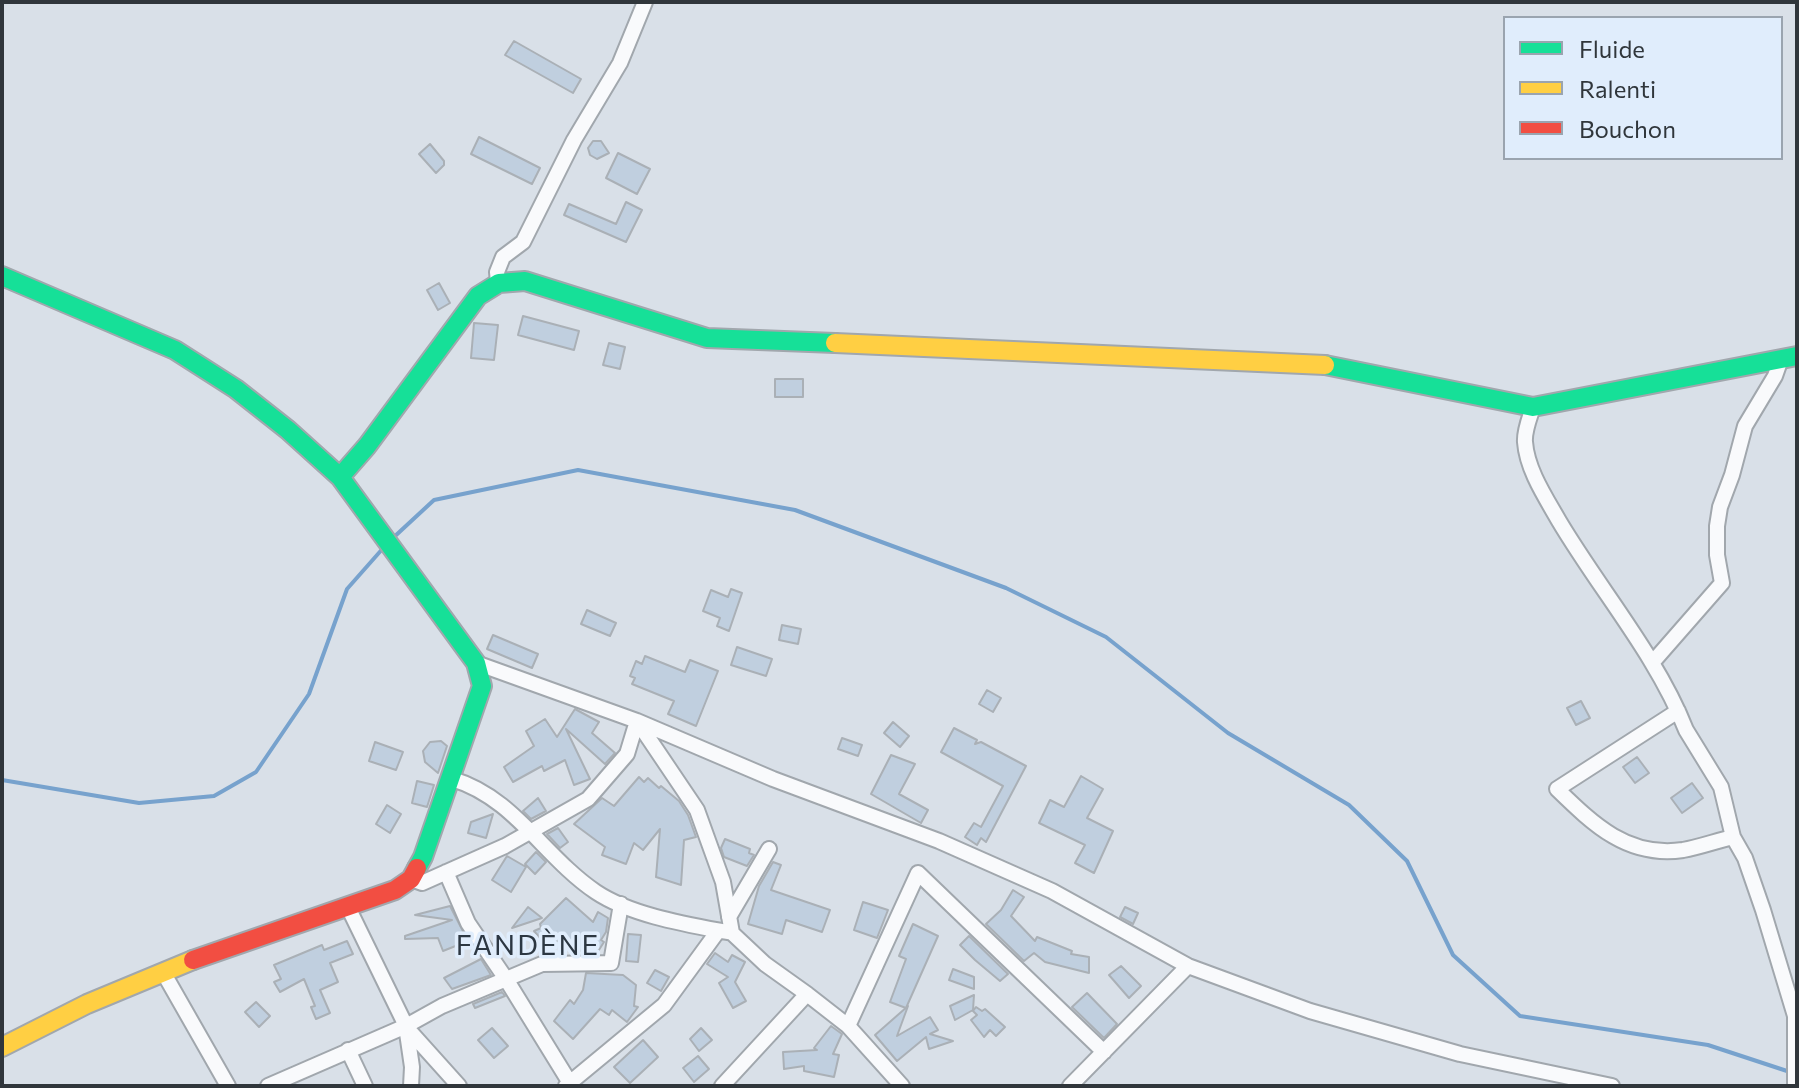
<!DOCTYPE html>
<meta charset="utf-8">
<style>
body{margin:0}
#map{position:relative;width:1799px;height:1088px;overflow:hidden;background:#d9e0e8;font-family:Commissioner,sans-serif}
canvas{display:block}
.frame{position:absolute;inset:0;border:4px solid #30363b;pointer-events:none}
.legend{position:absolute;left:1503px;top:16px;width:280px;height:144px;box-sizing:border-box;background:#e0edfc;border:2px solid #9aa4af;margin:0;padding:10px 14px;list-style:none;font-size:24px;color:#30363b}
.legend li{display:flex;align-items:center;gap:16px;height:40px}
.legend b{width:40px;border:2px solid #9aa4af}
</style>
<div id="map">
<canvas width="1799" height="1088"></canvas>
<div class="frame"></div>
<ul class="legend">
<li><b style="height:10px;background:#16e098"></b>Fluide</li>
<li><b style="height:10px;background:#ffcf43"></b>Ralenti</li>
<li><b style="height:10px;background:#f24e42"></b>Bouchon</li>
</ul>
</div>
<script>
const g = document.querySelector('canvas').getContext('2d');
g.lineJoin = 'round';
function trace(path, color, width, dash) {
  g.strokeStyle = color;
  g.lineWidth = width;
  g.lineCap = dash ? 'butt' : 'round';
  g.setLineDash(dash || []);
  g.stroke(path);
}
function fill(path, color) {
  g.fillStyle = color;
  g.fill(path, 'evenodd');
}
function write(font, color, halo, rows, align = 'center') {
  g.font = font + ' Commissioner,sans-serif';
  g.lineWidth = 7;
  g.setLineDash([]);
  g.textBaseline = 'middle';
  g.strokeStyle = halo;
  g.fillStyle = color;
  for (const [text, x, y, turn = 0] of rows) {
    g.save();
    g.translate(x, y);
    g.rotate((+turn || 0) * Math.PI / 180);
    g.textAlign = isNaN(turn) ? turn : align;
    if (halo) g.strokeText(text, 0, 0);
    g.fillText(text, 0, 0);
    g.restore();
  }
}
const stream = new Path2D(`
 M 394,537 L 434,500 L 578,470 L 795,510 L 1006,588 L 1106,637 L 1228,733 L 1349,805 L 1407,861 L 1453,955 L 1520,1016 L 1708,1045 L 1790,1072
 M 2,780 L 139,803 L 214,796 L 256,772 L 309,694 L 347,589 L 385,546`);
const building = new Path2D(`
 M 514,41 L 581,79 L 573,93 L 505,55 Z
 M 479,137 L 540,168 L 532,184 L 471,154 Z
 M 593,141 L 601,141 L 609,153 L 597,159 L 590,155 L 588,148 Z
 M 430,144 L 444,161 L 444,165 L 436,173 L 419,154 Z
 M 618,153 L 650,169 L 637,194 L 606,178 Z
 M 626,202 L 642,210 L 626,242 L 564,215 L 569,204 L 616,224 Z
 M 439,283 L 450,303 L 438,310 L 427,290 Z
 M 523,316 L 579,331 L 574,350 L 518,335 Z
 M 474,323 L 498,325 L 494,360 L 471,358 Z
 M 609,343 L 625,347 L 620,369 L 603,365 Z
 M 775,379 L 803,379 L 803,397 L 775,397 Z
 M 731,589 L 742,593 L 729,631 L 717,626 L 720,618 L 703,611 L 711,590 L 728,597 Z
 M 587,610 L 616,623 L 610,636 L 581,624 Z
 M 782,625 L 801,629 L 798,644 L 779,640 Z
 M 493,635 L 538,654 L 532,668 L 487,649 Z
 M 737,647 L 772,659 L 766,676 L 731,665 Z
 M 645,656 L 685,672 L 690,660 L 718,671 L 696,726 L 668,714 L 674,701 L 632,684 L 635,678 L 630,676 L 636,661 L 642,664 Z
 M 987,690 L 1001,698 L 993,712 L 979,704 Z
 M 1581,701 L 1590,718 L 1576,725 L 1567,708 Z
 M 575,709 L 599,722 L 592,733 L 615,753 L 605,764 L 566,729 L 590,779 L 574,785 L 565,760 L 544,771 L 542,766 L 513,782 L 504,767 L 534,746 L 526,731 L 545,719 L 557,737 Z
 M 893,722 L 909,736 L 900,747 L 884,733 Z
 M 954,728 L 977,740 L 975,744 L 981,742 L 1026,766 L 986,842 L 981,838 L 977,845 L 965,837 L 974,823 L 981,827 L 1003,786 L 941,752 Z
 M 842,738 L 862,745 L 858,756 L 838,749 Z
 M 441,741 L 447,746 L 438,773 L 425,762 L 423,751 L 430,742 Z
 M 375,742 L 403,752 L 396,770 L 369,761 Z
 M 891,755 L 915,764 L 899,794 L 928,810 L 921,823 L 871,794 Z
 M 1637,757 L 1649,773 L 1635,783 L 1623,767 Z
 M 1081,776 L 1103,789 L 1087,818 L 1113,831 L 1094,873 L 1075,863 L 1085,845 L 1039,823 L 1050,800 L 1064,807 Z
 M 639,777 L 644,782 L 648,778 L 659,788 L 661,786 L 679,801 L 688,815 L 696,837 L 684,840 L 681,885 L 656,877 L 660,829 L 643,850 L 634,843 L 626,864 L 602,855 L 605,847 L 574,824 L 602,798 L 614,806 Z
 M 417,781 L 434,785 L 427,807 L 412,803 Z
 M 1692,783 L 1703,798 L 1682,813 L 1671,798 Z
 M 538,798 L 546,811 L 531,819 L 523,811 Z
 M 387,805 L 401,814 L 390,833 L 376,824 Z
 M 493,814 L 486,838 L 468,833 L 471,822 Z
 M 558,828 L 568,842 L 560,848 L 547,834 Z
 M 725,839 L 750,849 L 749,853 L 754,855 L 747,866 L 724,857 L 721,848 Z
 M 536,852 L 546,862 L 535,874 L 525,864 Z
 M 507,856 L 526,867 L 511,892 L 492,880 Z
 M 773,862 L 781,865 L 771,890 L 830,910 L 822,932 L 786,920 L 782,934 L 748,924 L 759,886 Z
 M 1013,890 L 1024,897 L 1011,916 L 1035,941 L 1037,937 L 1072,951 L 1071,954 L 1089,957 L 1089,973 L 1045,962 L 1034,953 L 1024,961 L 986,924 L 1001,910 Z
 M 566,898 L 593,922 L 598,912 L 608,918 L 606,932 L 601,940 L 604,942 L 597,953 L 584,953 L 561,938 L 549,948 L 534,931 L 541,928 L 540,924 Z
 M 863,902 L 888,910 L 877,938 L 854,930 Z
 M 450,906 L 468,941 L 443,951 L 438,938 L 405,939 L 405,936 L 452,920 L 415,915 Z
 M 528,907 L 542,918 L 512,928 Z
 M 1125,907 L 1138,913 L 1133,924 L 1120,917 Z
 M 913,924 L 938,936 L 906,1008 L 890,1002 L 906,959 L 899,956 Z
 M 628,934 L 641,935 L 638,962 L 626,961 Z
 M 969,936 L 1008,974 L 1000,981 L 975,960 L 960,945 Z
 M 347,941 L 353,954 L 330,963 L 338,982 L 320,990 L 330,1013 L 316,1019 L 311,1007 L 315,1006 L 304,979 L 280,992 L 274,982 L 281,979 L 274,965 L 322,945 L 324,950 Z
 M 715,953 L 728,962 L 732,955 L 745,962 L 735,982 L 746,1001 L 733,1008 L 719,983 L 728,977 L 707,964 Z
 M 481,959 L 491,975 L 452,989 L 444,978 Z
 M 1121,966 L 1141,986 L 1129,998 L 1109,975 Z
 M 953,969 L 974,977 L 974,989 L 949,980 Z
 M 655,970 L 669,977 L 661,991 L 647,983 Z
 M 586,973 L 623,975 L 636,985 L 634,1006 L 638,1007 L 627,1022 L 612,1010 L 609,1015 L 600,1009 L 573,1039 L 554,1021 L 570,1000 L 574,1004 L 583,990 Z
 M 502,992 L 505,996 L 475,1008 L 473,1004 Z
 M 1087,993 L 1117,1024 L 1104,1038 L 1072,1007 Z
 M 974,995 L 973,1010 L 955,1020 L 950,1006 Z
 M 256,1002 L 270,1016 L 259,1027 L 245,1012 Z
 M 908,1006 L 897,1036 L 930,1017 L 938,1030 L 930,1034 L 953,1041 L 929,1049 L 926,1037 L 897,1061 L 875,1035 Z
 M 976,1007 L 982,1011 L 985,1009 L 1005,1027 L 996,1036 L 990,1030 L 984,1037 L 971,1020 L 977,1015 L 973,1011 Z
 M 831,1026 L 842,1034 L 833,1054 L 839,1055 L 834,1077 L 804,1071 L 804,1066 L 784,1069 L 783,1052 L 817,1050 L 814,1048 Z
 M 492,1028 L 508,1046 L 494,1058 L 478,1040 Z
 M 701,1028 L 712,1040 L 699,1051 L 690,1039 Z
 M 643,1040 L 658,1057 L 630,1083 L 614,1067 Z
 M 698,1056 L 709,1069 L 694,1082 L 683,1068 Z`);
const street = new Path2D(`
 M 498,282 L 497,272 L 503,257 L 523,242 L 574,140 L 620,63 L 645,2
 M 1533,407 C 1530,417 1524,431 1525,442 C 1527,470 1546,498 1559,521 C 1600,590 1657,656 1686,730 L 1721,787 L 1733,837 C 1716,841 1700,847 1683,850 C 1628,858 1594,825 1557,789 L 1678,711
 M 476,663 L 637,721 L 773,779 L 939,841 L 1052,891 L 1188,966 L 1310,1011 L 1460,1054 L 1612,1086
 M 1652,663 L 1722,583 L 1717,555 L 1717,526 L 1720,507 L 1732,475 L 1745,426 L 1775,376 L 1781,359
 M 1733,837 L 1745,858 L 1763,910 L 1795,1016 L 1795,1086
 M 446,872 L 468,923 L 506,979 L 570,1083
 M 411,879 L 422,883 L 505,846 L 588,799 L 627,754 L 637,721 L 697,810 L 723,882 L 732,933 C 690,925 632,916 596,892 C 544,857 514,797 452,779
 M 347,905 L 406,1026 L 442,1006 L 542,964 L 611,963 L 621,904
 M 729,917 L 769,849
 M 163,972 L 228,1086
 M 807,994 L 848,1026 L 902,1086
 M 848,1026 L 918,873 L 1104,1052
 M 406,1027 L 459,1086
 M 348,1050 L 365,1086
 M 268,1086 L 406,1026 L 412,1067 L 411,1086
 M 566,1086 L 664,1005 L 718,931
 M 722,1086 L 807,994 L 765,964 L 732,933
 M 1070,1086 L 1188,966`);
const fast = new Path2D(`
 M 2,276 L 175,350 L 236,389 L 288,430 L 340,477 L 476,663 L 482,686 L 423,857 L 417,868
 M 1325,365 L 1533,407 L 1797,356
 M 340,477 L 367,446 L 478,296 L 499,283 L 525,281 L 707,338 L 835,343`);
const slow = new Path2D(`
 M 835,343 L 1325,365
 M 2,1047 L 87,1004 L 193,960`);
const jam = new Path2D(`
 M 193,960 L 395,890 L 411,879 L 417,868`);
const quarterNames = [
 ["FANDÈNE",528,946]
];
trace(stream, '#77a2cd', 4);
fill(building, '#c0cfdf');
trace(building, '#aab0b6', 2);
trace(street, '#a1a7ad', 18);
trace(fast, '#a1a7ad', 22);
trace(slow, '#a1a7ad', 22);
trace(jam, '#a1a7ad', 22);
trace(street, '#f9fafc', 14);
trace(fast, '#16e098', 18);
trace(slow, '#ffcf43', 18);
trace(jam, '#f24e42', 18);
g.letterSpacing = '2px';
write('28px', '#2c3742', '#e0edfc', quarterNames);
g.letterSpacing = '0px';
</script>
